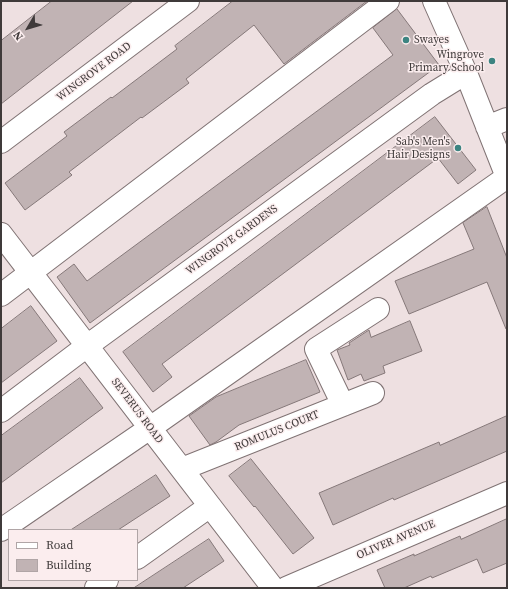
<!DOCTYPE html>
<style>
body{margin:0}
#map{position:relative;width:508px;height:589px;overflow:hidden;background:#eee0e1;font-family:"Source Serif 4",serif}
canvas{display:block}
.frame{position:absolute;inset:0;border:2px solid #3f3a3a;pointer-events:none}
.legend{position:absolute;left:8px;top:529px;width:130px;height:52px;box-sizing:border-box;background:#fbedee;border:1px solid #b0a5a6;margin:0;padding:5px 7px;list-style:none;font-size:12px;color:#3f3a3a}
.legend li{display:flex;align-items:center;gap:8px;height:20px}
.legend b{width:20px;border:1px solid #b0a5a6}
.north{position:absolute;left:8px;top:8px;width:40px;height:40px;-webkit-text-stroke:3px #fbedee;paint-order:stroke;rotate:232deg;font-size:11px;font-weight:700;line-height:16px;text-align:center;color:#3f3a3a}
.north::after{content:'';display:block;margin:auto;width:14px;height:18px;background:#3f3a3a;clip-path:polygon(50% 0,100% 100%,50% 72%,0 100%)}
</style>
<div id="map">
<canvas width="508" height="589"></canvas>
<div class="frame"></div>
<ul class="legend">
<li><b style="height:5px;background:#fff"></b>Road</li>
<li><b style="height:11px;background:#c1b3b4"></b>Building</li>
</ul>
<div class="north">N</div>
</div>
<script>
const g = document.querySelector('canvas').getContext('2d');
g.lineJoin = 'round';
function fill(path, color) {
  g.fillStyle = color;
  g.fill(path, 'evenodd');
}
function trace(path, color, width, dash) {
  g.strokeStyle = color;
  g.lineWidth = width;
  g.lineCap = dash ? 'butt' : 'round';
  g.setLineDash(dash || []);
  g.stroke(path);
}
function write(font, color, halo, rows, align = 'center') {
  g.font = font + ' "Source Serif 4",serif';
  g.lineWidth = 3;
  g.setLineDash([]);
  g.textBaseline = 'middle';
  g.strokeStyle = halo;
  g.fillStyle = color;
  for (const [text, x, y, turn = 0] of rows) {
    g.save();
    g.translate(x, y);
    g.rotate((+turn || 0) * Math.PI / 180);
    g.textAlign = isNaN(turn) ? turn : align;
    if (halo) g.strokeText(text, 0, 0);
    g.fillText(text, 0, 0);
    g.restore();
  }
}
const building = new Path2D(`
 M 52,1 L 133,1 L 1,104 L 1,41 Z
 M 233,1 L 367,1 L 284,64 L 254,25 L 186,79 L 189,83 L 142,118 L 141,117 L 69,172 L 72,175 L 25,210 L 5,183 L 67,136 L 64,132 L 111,97 L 112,98 L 177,49 L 175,46 Z
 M 397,9 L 439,65 L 90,323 L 57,277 L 74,264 L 87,281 L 393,55 L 373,28 Z
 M 435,117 L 476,170 L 458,184 L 438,158 L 162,364 L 172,377 L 153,392 L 123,352 Z
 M 487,207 L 507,258 L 507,329 L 506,329 L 487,282 L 409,314 L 395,281 L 474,249 L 463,223 Z
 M 31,306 L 57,341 L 1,383 L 1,329 Z
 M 410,321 L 422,351 L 383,366 L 385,373 L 364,381 L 361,374 L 348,380 L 337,350 L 350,345 L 349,343 L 369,330 L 371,337 Z
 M 306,360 L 320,392 L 239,425 L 216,442 L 210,445 L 189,416 L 216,397 Z
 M 80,378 L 103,408 L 1,483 L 1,436 Z
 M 507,416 L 507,451 L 394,500 L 393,498 L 333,525 L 319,493 L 439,442 L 440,445 Z
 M 251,459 L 314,538 L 293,554 L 255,506 L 254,507 L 229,476 Z
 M 156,475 L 170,496 L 118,530 L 71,530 Z
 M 507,519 L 507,563 L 483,573 L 477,559 L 432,578 L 431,576 L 404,588 L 385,588 L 377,570 L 414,554 L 414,556 L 460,536 L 461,539 Z
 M 209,539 L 224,561 L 183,588 L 134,588 Z`);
const minor = new Path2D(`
 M 434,1 L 466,73 L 507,177
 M 487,127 L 507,119
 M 1,142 L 188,1
 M 1,234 L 273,588
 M 1,295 L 388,1
 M 343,405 L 316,349 L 378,309
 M 1,411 L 87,346 L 432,94 L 466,73
 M 182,469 L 373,393
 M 1,530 L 150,428 L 507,177
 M 137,558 L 210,506
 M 96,588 L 107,580
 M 286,588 L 507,493`);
const markers = [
 [406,40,4,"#3c8481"],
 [492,61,4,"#3c8481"],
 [458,148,4,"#3c8481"]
];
const poiNames = [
 ["Swayes",414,40,"left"],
 ["Wingrove",484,55],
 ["Primary School",484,68],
 ["Sab's Men's",450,142],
 ["Hair Designs",450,155]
];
const streetNames = [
 ["WINGROVE ROAD",94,72,-37],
 ["WINGROVE GARDENS",232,240,-36],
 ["SEVERUS ROAD",137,411,53],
 ["ROMULUS COURT",277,431,-22],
 ["OLIVER AVENUE",396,540,-23]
];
fill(building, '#c1b3b4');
trace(building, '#857879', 1);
trace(minor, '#807374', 24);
trace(minor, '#fff', 22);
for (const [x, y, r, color] of markers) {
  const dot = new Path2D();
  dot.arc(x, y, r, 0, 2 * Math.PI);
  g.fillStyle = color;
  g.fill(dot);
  trace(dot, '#fbedee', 1.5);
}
write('11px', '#3f3a3a', '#fbedee', poiNames, 'right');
write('11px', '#3f3a3a', '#fbedee', streetNames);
</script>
